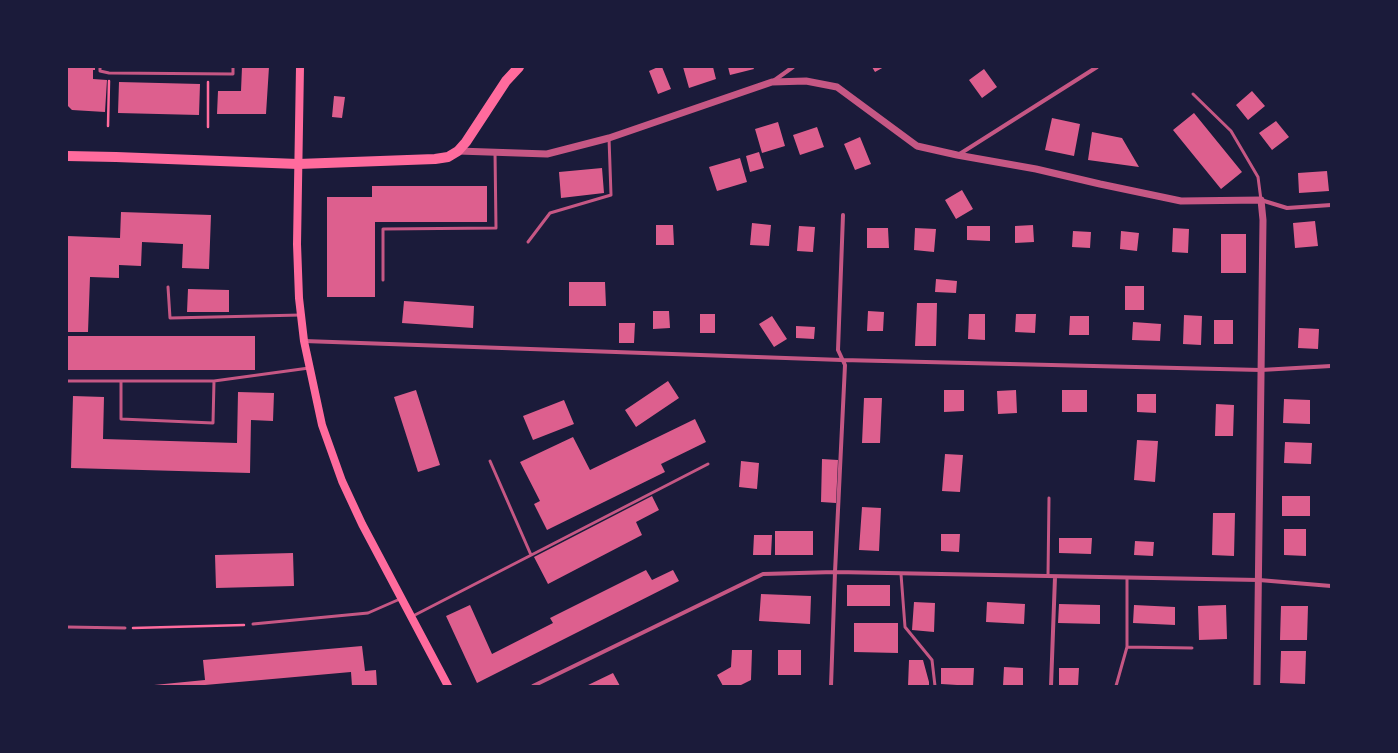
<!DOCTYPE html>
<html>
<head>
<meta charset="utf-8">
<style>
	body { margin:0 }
	#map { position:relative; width:1398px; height:753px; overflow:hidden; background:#1b1b3a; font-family:Raleway,sans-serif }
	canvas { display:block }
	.frame { position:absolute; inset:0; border:68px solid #1b1b3a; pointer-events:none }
</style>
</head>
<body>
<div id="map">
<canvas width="1398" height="753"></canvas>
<div class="frame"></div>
</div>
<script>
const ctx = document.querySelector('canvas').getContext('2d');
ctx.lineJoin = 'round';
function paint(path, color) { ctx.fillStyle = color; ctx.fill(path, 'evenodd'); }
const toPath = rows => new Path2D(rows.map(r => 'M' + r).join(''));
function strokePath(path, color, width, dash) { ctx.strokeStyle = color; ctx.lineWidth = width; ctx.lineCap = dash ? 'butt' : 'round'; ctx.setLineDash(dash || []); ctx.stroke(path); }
paint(toPath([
	[67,67,95,67,95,70,93,70,93,79,107,80,105,112,72,110,67,105],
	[242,67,269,67,266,114,217,114,218,91,241,91],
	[658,67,662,67,671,89,658,94,649,71],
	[683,67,713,67,716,79,689,88],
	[728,67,753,67,754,69,730,75],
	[872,67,884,67,875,72],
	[984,69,997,87,982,98,969,80],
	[119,82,200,84,199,115,118,113],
	[1252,91,1265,106,1248,120,1236,105],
	[334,96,345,97,342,118,332,117],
	[1194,113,1242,172,1221,189,1173,130],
	[1052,118,1080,124,1074,156,1045,150],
	[1276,121,1289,137,1272,150,1259,133],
	[778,122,785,146,762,153,755,129],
	[817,127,824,147,800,155,793,135],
	[1092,132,1122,138,1139,167,1088,160],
	[860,137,871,164,855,170,844,144],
	[759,152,764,168,750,172,746,156],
	[740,158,747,182,717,191,709,167],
	[602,168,604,193,561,198,559,172],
	[1327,171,1329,191,1299,193,1298,173],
	[372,186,487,186,487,222,375,222,375,297,327,297,327,197,372,197],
	[962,190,973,209,956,219,945,200],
	[121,212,211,215,209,269,182,268,183,244,142,242,141,266,119,265,119,278,90,277,88,332,67,332,67,236,120,238],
	[1315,221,1318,246,1295,248,1293,223],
	[752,223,771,225,769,246,750,245],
	[656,225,673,225,674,245,656,245],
	[1033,225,1034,242,1015,243,1015,226],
	[799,226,815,227,813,252,797,251],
	[967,226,990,226,990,241,967,240],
	[867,228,888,228,889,248,867,248],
	[915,228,936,229,934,252,914,250],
	[1173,228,1189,229,1188,253,1172,252],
	[1073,231,1091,232,1090,248,1072,247],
	[1121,231,1139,233,1137,251,1120,249],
	[1221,234,1246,234,1246,273,1221,273],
	[936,279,957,281,956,293,935,292],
	[569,282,605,282,606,306,569,306],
	[1125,286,1144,286,1144,310,1125,310],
	[188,289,229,290,229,312,187,312],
	[404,301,474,306,473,328,402,323],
	[917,303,937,303,936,346,915,346],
	[653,311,669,311,670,328,653,329],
	[868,311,884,312,883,331,867,331],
	[700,314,715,314,715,333,700,333],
	[969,314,985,314,985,340,968,339],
	[1016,314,1036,314,1035,333,1015,332],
	[1184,315,1202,316,1201,345,1183,344],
	[772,316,787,339,774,347,759,324],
	[1070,316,1089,316,1089,335,1069,335],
	[1214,320,1233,320,1233,344,1214,344],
	[1133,322,1161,324,1160,341,1132,340],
	[619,323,635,323,634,343,619,343],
	[796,326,815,327,814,339,796,338],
	[1299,328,1319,329,1318,349,1298,348],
	[67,336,255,336,255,370,67,370],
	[668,381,679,398,636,427,625,410],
	[416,390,440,465,418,472,394,397],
	[944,390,964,390,964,411,944,412],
	[1016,390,1017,413,998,414,997,391],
	[1062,390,1087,390,1087,412,1062,412],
	[238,392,274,393,273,421,251,420,250,473,71,468,73,396,104,397,103,439,237,443],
	[1137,394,1156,394,1156,413,1137,412],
	[864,398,882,398,880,443,862,443],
	[1284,399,1310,400,1310,424,1283,423],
	[564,400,574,424,533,440,523,416],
	[1216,404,1234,405,1233,436,1215,436],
	[695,419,706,442,661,464,665,472,547,530,534,504,540,501,520,462,573,437,590,470],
	[1137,440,1158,441,1155,482,1134,480],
	[1285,442,1312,443,1311,464,1284,463],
	[945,454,963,455,960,492,942,491],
	[822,459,838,460,836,503,821,502],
	[741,461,759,463,757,489,739,487],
	[652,496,659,510,636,522,642,535,548,584,534,557],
	[1282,496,1310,496,1310,516,1282,516],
	[862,507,881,508,879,551,859,550],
	[1213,513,1235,513,1234,556,1212,555],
	[1284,529,1306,529,1306,556,1284,555],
	[775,531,813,531,813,555,775,555],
	[941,534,960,534,959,552,941,551],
	[754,535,772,535,771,555,753,555],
	[1059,538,1092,538,1091,554,1059,553],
	[1135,541,1154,542,1153,556,1134,555],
	[293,553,294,586,216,588,215,555],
	[646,570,652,580,673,570,679,581,477,683,446,616,470,605,492,654,553,623,550,618],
	[847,585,890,585,890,606,847,606],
	[761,594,811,596,810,624,759,621],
	[914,602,935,603,934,632,912,630],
	[987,602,1025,604,1024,624,986,622],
	[1059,604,1100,605,1100,624,1058,623],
	[1134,605,1175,607,1175,625,1133,623],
	[1226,605,1227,639,1199,640,1198,606],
	[1281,606,1308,606,1307,640,1280,640],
	[854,623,898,623,898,653,854,652],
	[362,646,365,671,376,670,377,686,352,686,351,672,205,685,205,686,154,686,154,685,205,680,203,660],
	[732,650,752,650,751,680,739,686,723,686,717,675,731,667],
	[778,650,801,650,801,675,778,675],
	[1281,651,1306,651,1305,684,1280,683],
	[909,660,923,660,929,682,929,686,908,686],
	[1004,667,1023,668,1023,686,1003,686],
	[941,668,974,668,973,686,941,684],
	[1059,668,1079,668,1078,686,1059,686],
	[613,673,620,686,586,686]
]), '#dd5f8e');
strokePath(toPath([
	[108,126,109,81],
	[208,127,208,82],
	[133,628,244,625]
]), '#ff6b9d', 2.5);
strokePath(toPath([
	[100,67,100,71,109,73,233,74,233,67],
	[1193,94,1231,131,1258,177,1261,200],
	[528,242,550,213,611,195,609,138],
	[383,280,383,229,496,228,495,152],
	[168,287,170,318,301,315],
	[67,381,214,381,213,423,121,419,121,381],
	[214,381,309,368],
	[490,461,531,555],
	[901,574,905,627,932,660,935,686],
	[1048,576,1049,498],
	[411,617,708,464],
	[253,624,368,613,400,599],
	[67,627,125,628],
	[1127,647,1192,648],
	[1116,686,1127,647,1127,578]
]), '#c65784', 3);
strokePath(toPath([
	[772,82,793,67],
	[958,155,1097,67],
	[1261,200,1287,208,1331,205],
	[304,341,842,360,1261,370,1331,366],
	[533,686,763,574,835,572,1259,580,1331,586],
	[831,686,835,572,845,365,838,350,843,215],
	[1051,686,1055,577]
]), '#c65784', 4);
strokePath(toPath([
	[458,151,547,154,609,138,772,82,806,81,837,87,917,146,957,155,1036,169,1100,184,1181,201,1261,200,1263,220,1257,686]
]), '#c65784', 7);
strokePath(toPath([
	[300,67,297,244,299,298,304,341,322,425,342,481,362,524,448,686]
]), '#ff6b9d', 8);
strokePath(toPath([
	[67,156,116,157,298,164,435,159,448,157,458,151,466,142,506,81,519,67]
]), '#ff6b9d', 10);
</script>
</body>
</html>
